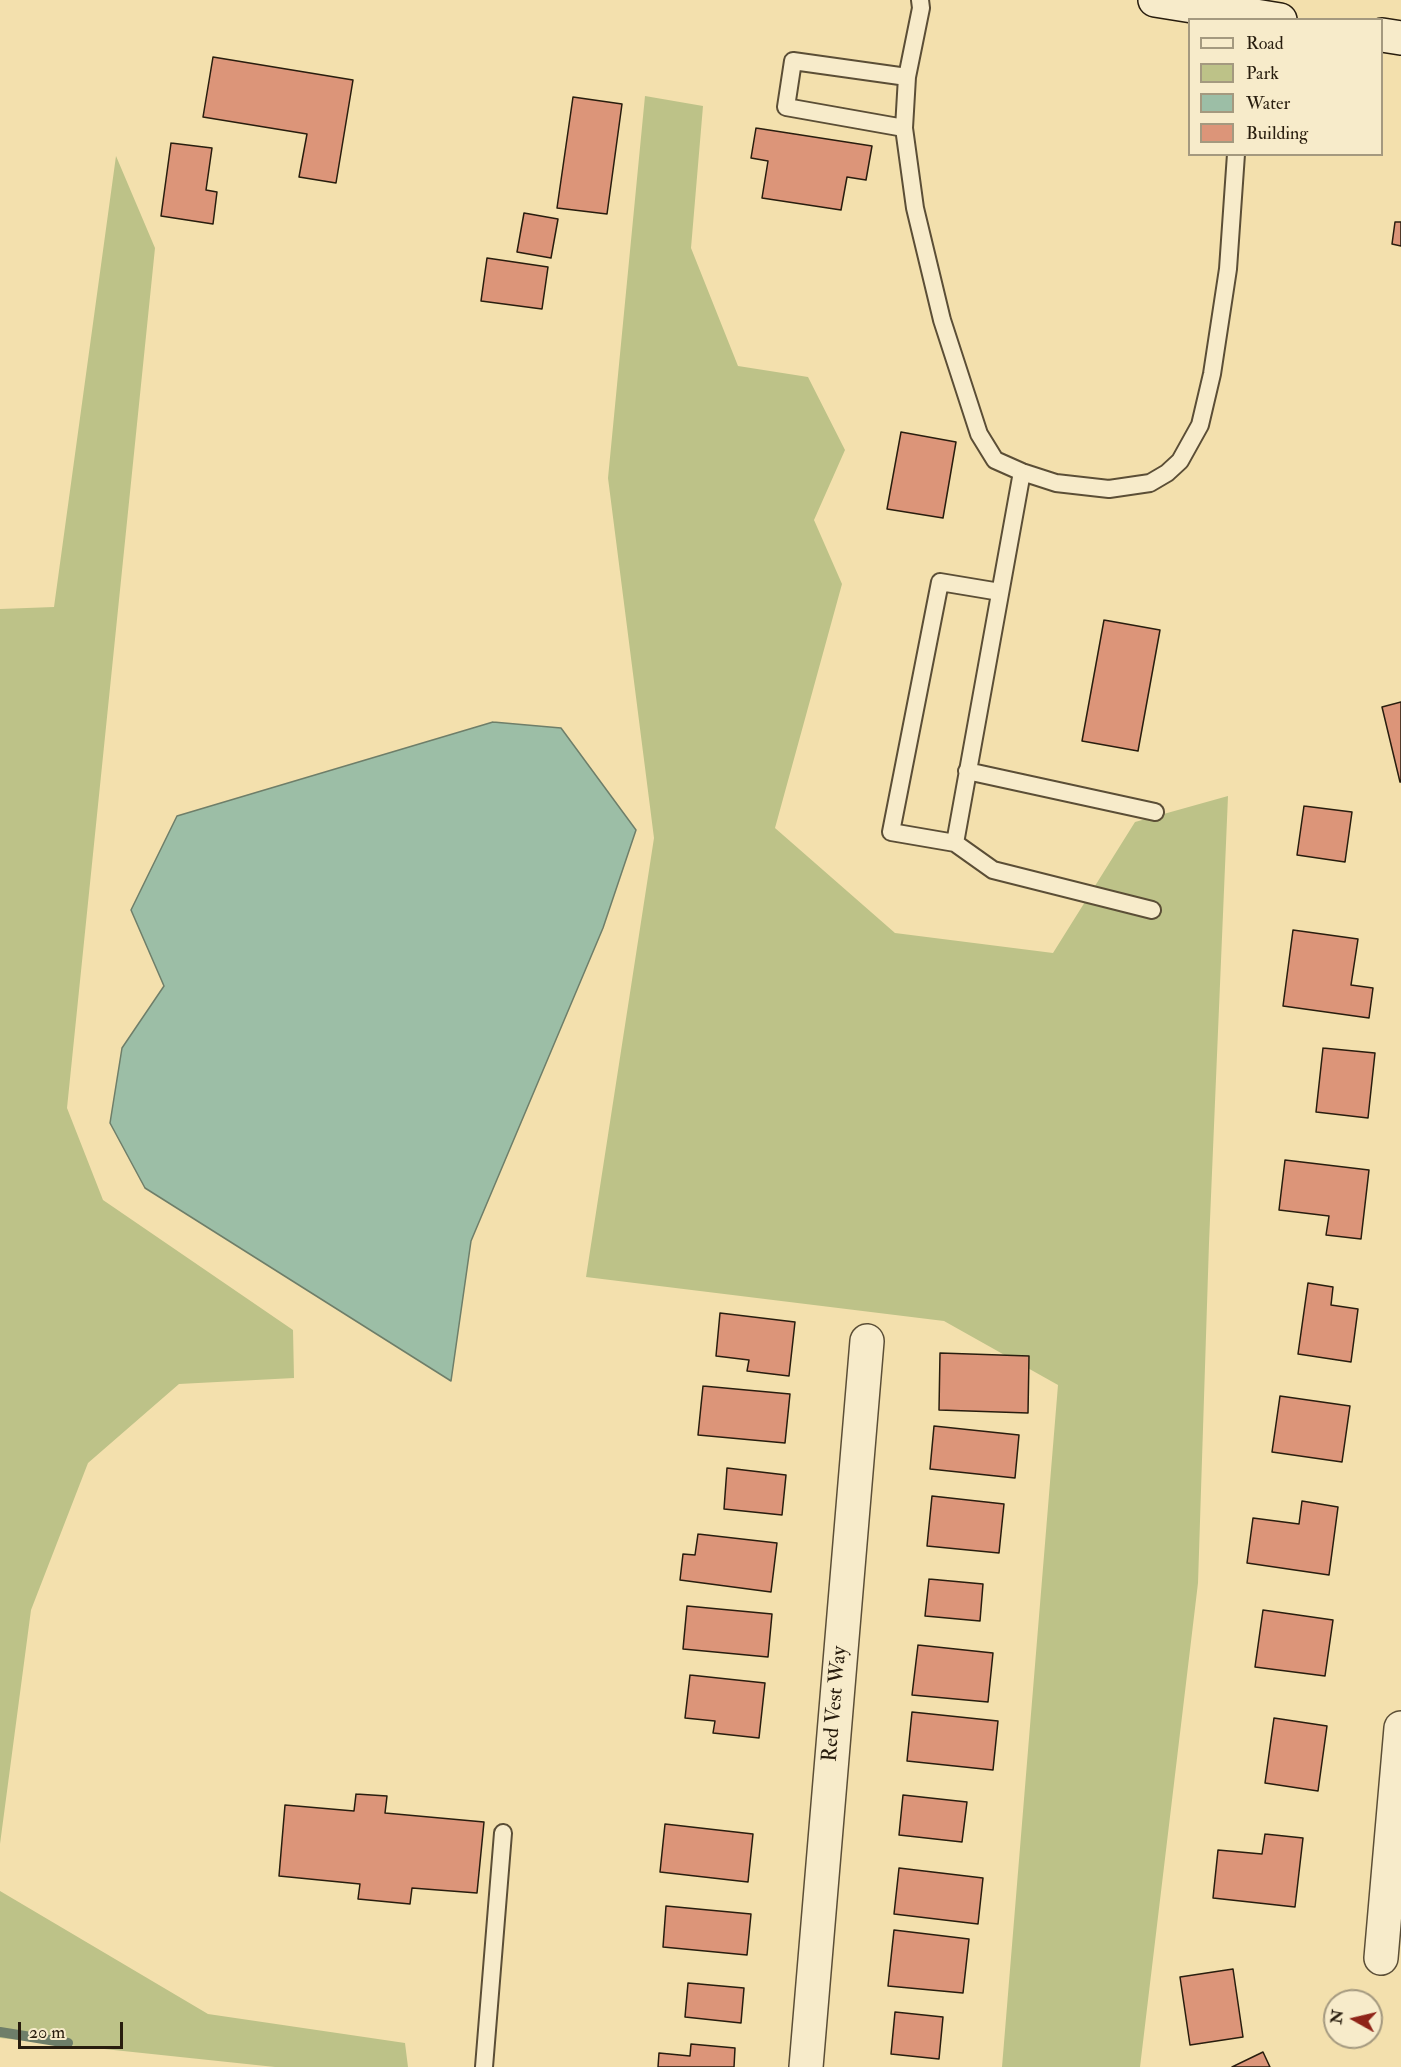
<!DOCTYPE html>
<html>
<head>
<meta charset="utf-8">
<style>
	body { margin:0 }
	#map { position:relative; width:1401px; height:2067px; overflow:hidden; background:#f3e0ad; font-family:"IM FELL Double Pica",serif }
	canvas { display:block }
	.legend { position:absolute; left:1188px; top:18px; width:195px; height:138px; box-sizing:border-box; background:#f7ebca; border:2px solid #a4997f; margin:0; padding:8px 10px; list-style:none; font-size:18px; color:#281d0e }
	.legend li { display:flex; align-items:center; gap:12px; height:30px }
	.legend b { width:30px; border:2px solid #a4997f }
	.north { position:absolute; left:1323px; top:1989px; width:60px; height:60px; box-sizing:border-box; background:#f7ebca; border:2px solid #a4997f; border-radius:50%; rotate:278deg; font-size:16px; font-weight:700; line-height:24px; text-align:center; color:#281d0e }
	.north::after { content:''; display:block; margin:auto; width:21px; height:27px; background:#8f2418; clip-path:polygon(50% 0,100% 100%,50% 72%,0 100%) }
	.scale { position:absolute; left:18px; top:2022px; width:105px; height:27px; box-sizing:border-box; border:3px solid #281d0e; border-top:0; padding-left:8px; font-size:18px; line-height:21px; white-space:nowrap; color:#281d0e; -webkit-text-stroke:4px #f7ebca; paint-order:stroke }
</style>
</head>
<body>
<div id="map">
<canvas width="1401" height="2067"></canvas>
<ul class="legend">
<li><b style="height:8px;background:#f7ebca"></b>Road</li>
<li><b style="height:16px;background:#bdc288"></b>Park</li>
<li><b style="height:16px;background:#9cbea6"></b>Water</li>
<li><b style="height:16px;background:#dc9579"></b>Building</li>
</ul>
<div class="north">N</div>
<div class="scale">20 m</div>
</div>
<script>
const ctx = document.querySelector('canvas').getContext('2d');
ctx.lineJoin = 'round';
function paint(path, color) { ctx.fillStyle = color; ctx.fill(path, 'evenodd'); }
const toPath = rows => new Path2D(rows.map(r => 'M' + r).join(''));
function strokePath(path, color, width, dash) { ctx.strokeStyle = color; ctx.lineWidth = width; ctx.lineCap = dash ? 'butt' : 'round'; ctx.setLineDash(dash || []); ctx.stroke(path); }
function label(font, color, halo, rows, align = 'center') {
  ctx.font = font + ' "IM FELL Double Pica",serif'; ctx.lineWidth = 4.5; ctx.setLineDash([]); ctx.textBaseline = 'middle'; ctx.strokeStyle = halo; ctx.fillStyle = color; for (const [text, x, y, turn = 0] of rows) {
    ctx.save(); ctx.translate(x, y); ctx.rotate((+turn || 0) * Math.PI / 180); ctx.textAlign = isNaN(turn) ? turn : align; if (halo) ctx.strokeText(text, 0, 0); ctx.fillText(text, 0, 0); ctx.restore();
  }
}
paint(toPath([
	[645,96,703,106,691,248,738,366,808,377,845,450,814,520,842,584,775,828,895,933,1053,953,1135,822,1228,796,1209,1243,1198,1583,1140,2067,1002,2067,1058,1385,944,1321,586,1277,654,838,608,478],
	[116,156,155,248,67,1108,103,1200,293,1330,294,1378,179,1384,88,1463,31,1610,0,1844,0,609,54,607],
	[0,1891,208,2014,405,2043,408,2067,275,2067,0,2038]
]), '#bdc288');
const water = toPath([
	[493,722,561,728,636,830,603,928,471,1241,451,1381,145,1188,110,1123,122,1048,164,986,131,910,177,816,493,722]
]);
paint(water, '#9cbea6');
strokePath(water, '#6e7e69', 1.5);
strokePath(toPath([
	[0,2032,68,2043]
]), '#6e7e69', 10);
const building = toPath([
	[213,57,353,80,336,183,299,177,307,134,203,117,213,57],
	[573,97,622,104,607,214,557,208,573,97],
	[756,128,872,146,866,180,847,177,841,210,762,198,768,161,751,158,756,128],
	[171,143,212,148,206,190,217,192,213,224,161,216,171,143],
	[524,213,558,219,551,258,517,252,524,213],
	[1395,222,1401,222,1401,246,1392,244,1395,222],
	[487,258,548,267,542,309,481,301,487,258],
	[901,432,956,442,943,518,887,509,901,432],
	[1104,620,1160,630,1138,751,1082,741,1104,620],
	[1401,702,1401,782,1400,782,1382,707,1401,702],
	[1304,806,1352,812,1345,862,1297,855,1304,806],
	[1293,930,1358,939,1351,985,1373,988,1369,1018,1283,1006,1293,930],
	[1323,1048,1375,1053,1368,1118,1316,1112,1323,1048],
	[1285,1160,1369,1170,1361,1239,1326,1235,1329,1216,1279,1210,1285,1160],
	[1308,1283,1333,1287,1331,1305,1358,1309,1351,1362,1298,1354,1308,1283],
	[720,1313,795,1322,789,1376,747,1371,749,1360,716,1356,720,1313],
	[940,1353,1029,1356,1028,1413,939,1410,940,1353],
	[703,1386,790,1394,785,1443,698,1435,703,1386],
	[1280,1396,1350,1406,1342,1462,1272,1452,1280,1396],
	[934,1426,1019,1435,1015,1478,930,1469,934,1426],
	[727,1468,786,1475,782,1515,724,1509,727,1468],
	[932,1496,1004,1504,999,1553,927,1546,932,1496],
	[1302,1501,1338,1507,1329,1575,1247,1563,1253,1518,1299,1524,1302,1501],
	[698,1534,777,1543,771,1592,680,1580,683,1554,695,1555,698,1534],
	[929,1579,983,1584,980,1621,925,1616,929,1579],
	[687,1606,772,1614,768,1657,683,1649,687,1606],
	[1263,1610,1333,1620,1325,1676,1255,1667,1263,1610],
	[918,1645,993,1653,988,1702,912,1695,918,1645],
	[690,1675,765,1683,759,1738,713,1733,715,1721,685,1718,690,1675],
	[912,1712,998,1721,993,1770,907,1761,912,1712],
	[1274,1718,1327,1726,1318,1791,1265,1783,1274,1718],
	[356,1794,387,1796,385,1813,484,1822,477,1893,412,1888,410,1904,358,1899,360,1884,279,1876,285,1805,354,1811,356,1794],
	[903,1795,967,1802,962,1842,899,1835,903,1795],
	[665,1824,753,1834,748,1882,660,1872,665,1824],
	[1265,1834,1303,1838,1295,1907,1213,1898,1218,1850,1262,1854,1265,1834],
	[899,1868,983,1878,978,1924,894,1914,899,1868],
	[666,1906,751,1914,747,1955,663,1947,666,1906],
	[894,1930,969,1939,963,1993,888,1986,894,1930],
	[1233,1969,1243,2037,1190,2045,1180,1977,1233,1969],
	[688,1983,744,1988,741,2023,685,2017,688,1983],
	[895,2012,943,2017,939,2059,891,2054,895,2012],
	[691,2044,735,2048,734,2067,658,2067,659,2053,690,2056,691,2044],
	[1263,2052,1270,2067,1232,2067,1263,2052]
]);
paint(building, '#dc9579');
strokePath(building, '#281d0e', 1.5);
const service = toPath([
	[920,0,921,8,907,77,904,128,915,208,942,320,979,434,995,460,1022,472,1056,483,1109,489,1150,483,1167,473,1180,461,1200,425,1212,374,1228,269,1236,154],
	[904,128,786,107,793,61,907,77],
	[1000,592,940,582,891,832,955,843,993,870,1152,910],
	[967,771,1155,812],
	[955,843,1022,472],
	[484,2067,503,1833]
]);
const minor = toPath([
	[1381,1958,1401,1728],
	[806,2067,867,1341]
]);
const secondary = toPath([
	[1155,0,1280,20],
	[1382,35,1401,38]
]);
strokePath(service, '#5b4e36', 20);
strokePath(minor, '#5b4e36', 36);
strokePath(secondary, '#281d0e', 36);
strokePath(service, '#f7ebca', 16);
strokePath(minor, '#f7ebca', 33);
strokePath(secondary, '#f7ebca', 33);
label('21px', '#281d0e', '#f7ebca', [
	["Red Vest Way",836,1704,-85]
]);
</script>
</body>
</html>
